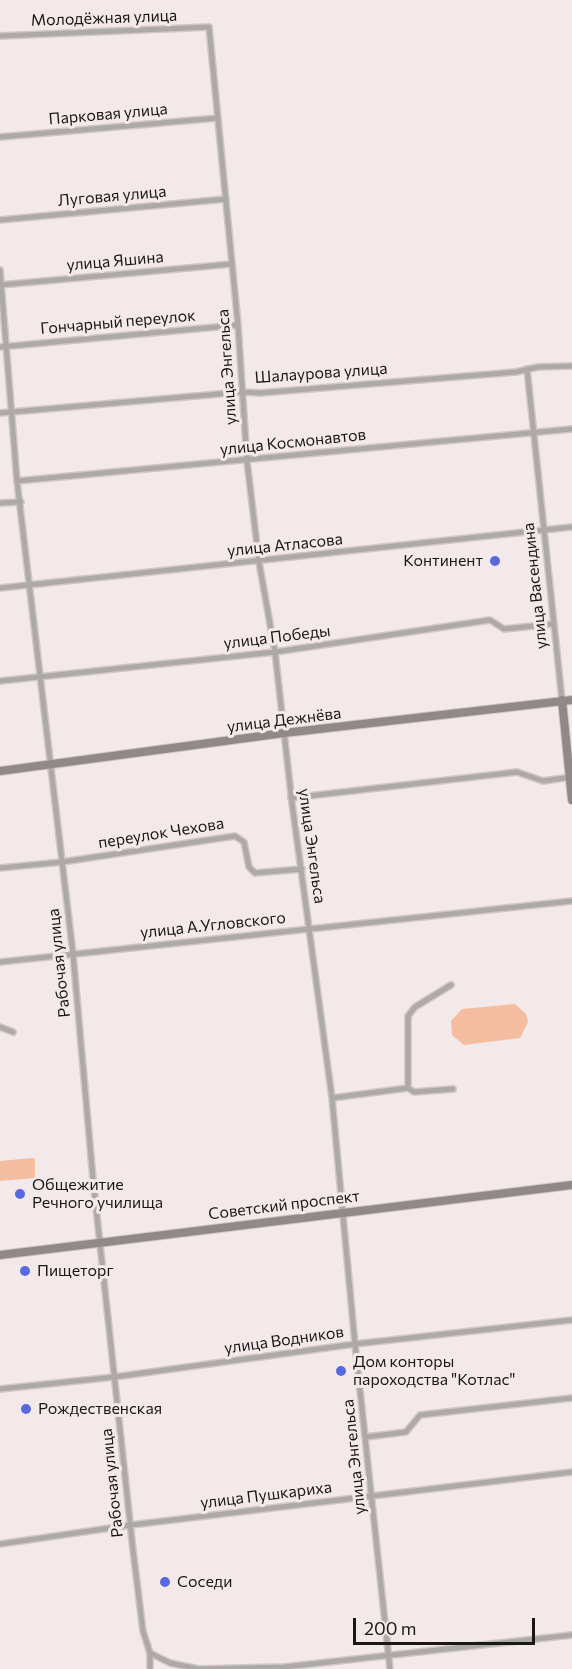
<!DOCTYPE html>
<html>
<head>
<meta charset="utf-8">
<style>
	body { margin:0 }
	#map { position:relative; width:572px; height:1669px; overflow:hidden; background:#f4e9ea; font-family:Commissioner,sans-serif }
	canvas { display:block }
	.scale { position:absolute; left:353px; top:1618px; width:182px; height:27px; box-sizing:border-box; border:3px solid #1a1717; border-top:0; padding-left:8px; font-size:18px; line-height:21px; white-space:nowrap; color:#1a1717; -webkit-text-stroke:4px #f4e9ea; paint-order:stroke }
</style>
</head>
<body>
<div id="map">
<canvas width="572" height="1669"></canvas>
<div class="scale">200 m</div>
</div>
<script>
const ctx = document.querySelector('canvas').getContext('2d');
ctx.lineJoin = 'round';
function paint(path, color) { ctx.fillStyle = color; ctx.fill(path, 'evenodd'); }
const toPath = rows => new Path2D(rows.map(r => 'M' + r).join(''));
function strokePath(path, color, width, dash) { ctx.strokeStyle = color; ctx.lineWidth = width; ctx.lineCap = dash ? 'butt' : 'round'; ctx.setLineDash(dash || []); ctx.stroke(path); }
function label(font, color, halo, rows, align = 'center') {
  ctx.font = font + ' Commissioner,sans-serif'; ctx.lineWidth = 6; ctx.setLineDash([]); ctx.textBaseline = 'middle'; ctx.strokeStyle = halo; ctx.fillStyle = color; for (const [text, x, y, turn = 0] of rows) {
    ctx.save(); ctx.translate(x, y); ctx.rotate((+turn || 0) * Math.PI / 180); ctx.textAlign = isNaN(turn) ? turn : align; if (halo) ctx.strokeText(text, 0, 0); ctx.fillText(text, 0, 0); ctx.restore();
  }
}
paint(toPath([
	[515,1004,526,1014,528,1022,520,1038,464,1045,452,1035,451,1021,462,1009],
	[32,1158,35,1159,35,1178,0,1181,0,1161]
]), '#f5bd9f');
const street = toPath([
	[0,36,209,27,238,325,247,461,259,562,275,652,292,803,332,1098,355,1344,390,1669],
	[0,137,218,118],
	[0,220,226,199],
	[0,270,17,481,73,954,93,1179,133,1550,143,1631,150,1653,150,1669],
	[0,285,232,264],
	[0,347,238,325],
	[527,369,562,700],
	[0,413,242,392,260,393,516,372,538,367,572,366],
	[17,481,572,429],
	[0,503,21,502],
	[0,588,572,527],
	[0,681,275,652,490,620,504,629,553,624],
	[291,798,517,772,543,781,571,777],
	[0,868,62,862,235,836,244,842,249,867,255,873,302,869],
	[0,962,572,901],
	[0,1027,13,1032],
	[408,1088,408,1016,415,1007,451,985],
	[332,1098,408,1088,414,1092,453,1089],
	[0,1389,114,1377,355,1344,572,1320],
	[366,1437,406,1432,420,1415,572,1398],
	[0,1544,131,1525,572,1472],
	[150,1653,170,1663,199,1669,284,1667,572,1635]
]);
const secondary = toPath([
	[562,700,572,800],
	[0,771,284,733,572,700],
	[0,1255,572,1185]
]);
strokePath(street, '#d1c7c8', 8);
strokePath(secondary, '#d1c7c8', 10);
strokePath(street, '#aea9a9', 5);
strokePath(secondary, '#908988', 8);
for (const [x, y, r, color] of [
	[495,561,6,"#5869df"],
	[20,1194,6,"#5869df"],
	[25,1271,6,"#5869df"],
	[341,1371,6,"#5869df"],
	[26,1409,6,"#5869df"],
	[165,1582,6,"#5869df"]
]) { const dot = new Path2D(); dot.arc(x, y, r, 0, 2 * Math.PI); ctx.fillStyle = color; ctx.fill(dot); strokePath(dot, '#f4e9ea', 2); }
label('16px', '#1a1717', '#f4e9ea', [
	["Молодёжная улица",104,18,-2],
	["Парковая улица",108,114,-5],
	["Луговая улица",112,196,-5],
	["улица Яшина",115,261,-5],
	["Гончарный переулок",118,322,-5],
	["улица Энгельса",227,367,-94],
	["Шалаурова улица",321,373,-4],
	["улица Космонавтов",293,442,-6],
	["улица Атласова",285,545,-6],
	["улица Васендина",535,586,-96],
	["улица Победы",277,637,-7],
	["улица Дежнёва",284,720,-7],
	["переулок Чехова",161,833,-9],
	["улица Энгельса",312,846,82],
	["улица А.Угловского",213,925,-6],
	["Рабочая улица",59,963,-96],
	["Советский проспект",284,1205,-7],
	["улица Водников",284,1340,-8],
	["улица Энгельса",354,1457,-96],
	["Рабочая улица",112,1483,-96],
	["улица Пушкариха",266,1495,-7]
]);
label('16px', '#1a1717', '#f4e9ea', [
	["Континент",483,561,"right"],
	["Общежитие",32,1185],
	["Речного училища",32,1203],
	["Пищеторг",37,1271],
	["Дом конторы",353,1362],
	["пароходства \"Котлас\"",353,1380],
	["Рождественская",38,1409],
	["Соседи",177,1582]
], 'left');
</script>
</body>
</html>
